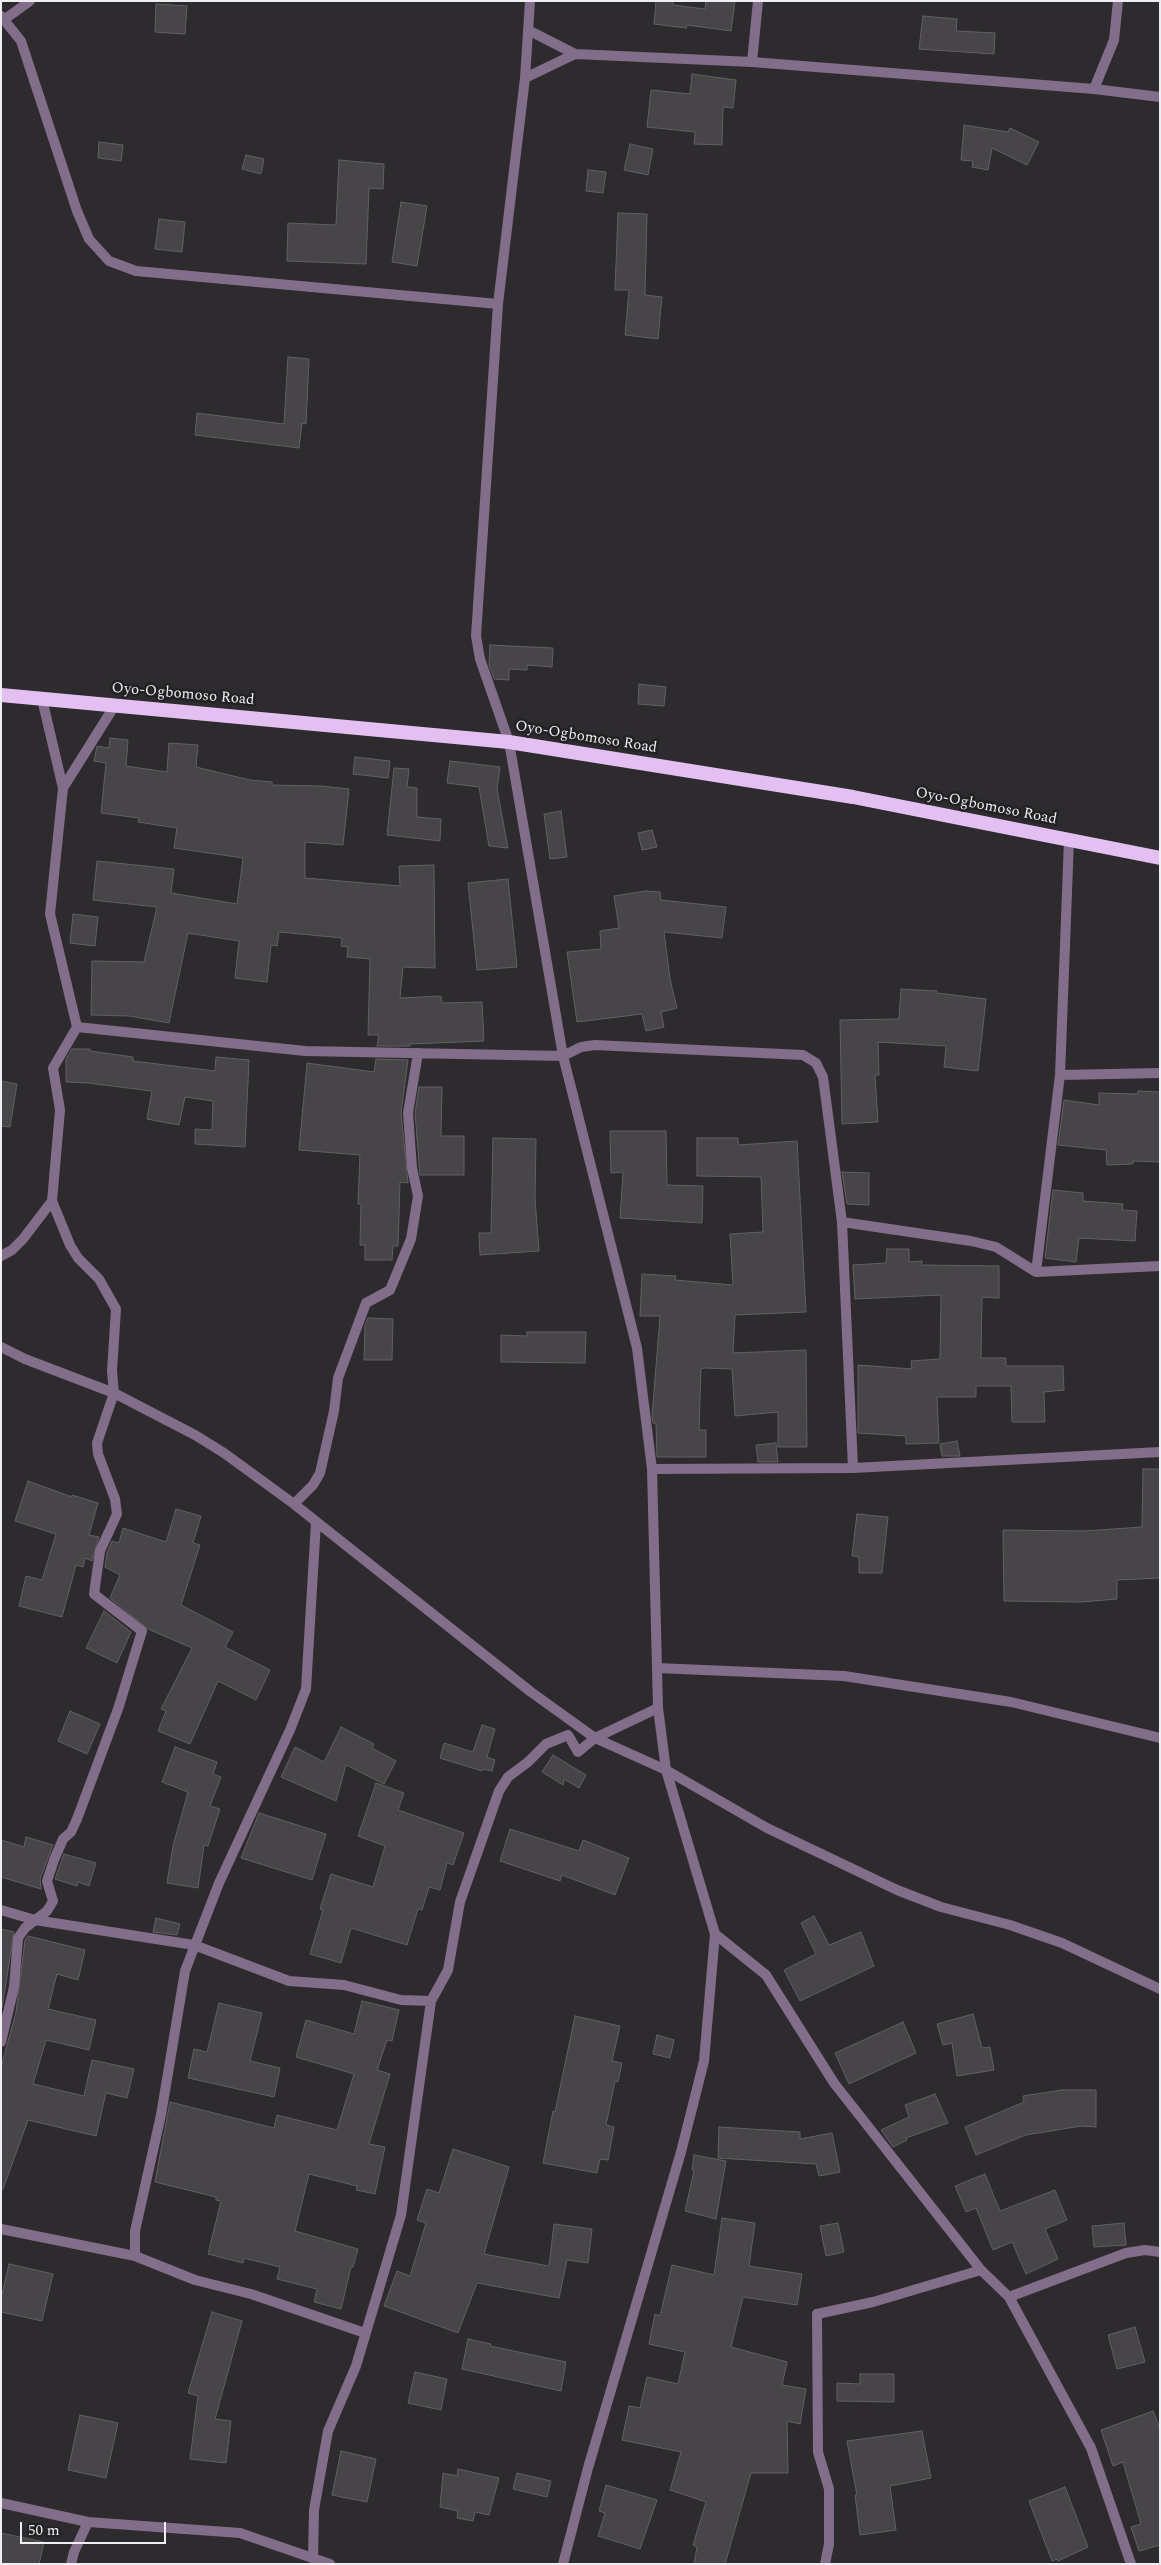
<!DOCTYPE html>
<html>
<head>
<meta charset="utf-8">
<style>
	body { margin:0 }
	#map { position:relative; width:1161px; height:2565px; overflow:hidden; background:#2d2b2d; font-family:Spectral,serif }
	canvas { display:block }
	.frame { position:absolute; inset:0; border:2px solid #efeef0; pointer-events:none }
	.scale { position:absolute; left:20px; top:2522px; width:146px; height:22px; box-sizing:border-box; border:2px solid #efeef0; border-top:0; padding-left:6px; font-size:15px; line-height:18px; white-space:nowrap; color:#efeef0; -webkit-text-stroke:4px #232124; paint-order:stroke }
</style>
</head>
<body>
<div id="map">
<canvas width="1161" height="2565"></canvas>
<div class="frame"></div>
<div class="scale">50 m</div>
</div>
<script>
const ctx = document.querySelector('canvas').getContext('2d');
ctx.lineJoin = 'round';
function paint(path, color) { ctx.fillStyle = color; ctx.fill(path, 'evenodd'); }
const toPath = rows => new Path2D(rows.map(r => 'M' + r).join(''));
function strokePath(path, color, width, dash) { ctx.strokeStyle = color; ctx.lineWidth = width; ctx.lineCap = dash ? 'butt' : 'round'; ctx.setLineDash(dash || []); ctx.stroke(path); }
function label(font, color, halo, rows, align = 'center') {
  ctx.font = font + ' Spectral,serif'; ctx.lineWidth = 5; ctx.setLineDash([]); ctx.textBaseline = 'middle'; ctx.strokeStyle = halo; ctx.fillStyle = color; for (const [text, x, y, turn = 0] of rows) {
    ctx.save(); ctx.translate(x, y); ctx.rotate((+turn || 0) * Math.PI / 180); ctx.textAlign = isNaN(turn) ? turn : align; if (halo) ctx.strokeText(text, 0, 0); ctx.fillText(text, 0, 0); ctx.restore();
  }
}
const building = toPath([
	[656,1,673,1,673,5,705,9,706,1,735,1,731,31,687,25,686,28,654,24,656,1],
	[156,4,187,6,185,34,155,32,156,4],
	[923,16,957,19,956,31,995,33,994,54,919,49,923,16],
	[692,74,736,80,733,108,723,107,722,145,694,144,695,132,647,127,651,90,690,94,692,74],
	[964,125,1008,132,1010,128,1039,142,1027,165,992,148,988,170,972,167,973,161,961,160,964,125],
	[99,142,123,145,121,161,98,158,99,142],
	[630,144,653,149,648,175,624,170,630,144],
	[246,155,264,159,261,174,242,169,246,155],
	[339,160,384,164,383,189,369,188,366,264,287,261,288,223,336,225,339,160],
	[588,170,606,172,603,193,586,191,588,170],
	[401,202,427,206,417,266,392,262,401,202],
	[618,213,647,214,645,295,662,297,658,339,625,335,629,290,615,290,618,213],
	[159,219,185,222,182,252,155,249,159,219],
	[288,357,309,359,306,424,302,423,299,448,195,435,197,413,284,424,288,357],
	[490,645,553,648,552,667,527,665,527,670,509,669,509,680,494,679,489,665,490,645],
	[639,684,666,687,664,706,638,704,639,684],
	[110,738,128,740,126,766,167,772,169,743,198,745,196,767,250,780,272,782,272,785,321,786,349,789,343,845,305,842,305,878,400,886,399,866,434,865,435,968,403,967,400,998,441,996,442,1003,482,1002,484,1041,410,1044,410,1046,377,1046,379,1035,368,1035,370,959,347,957,348,947,341,946,342,938,279,932,277,946,271,945,267,982,235,978,239,941,188,933,169,1023,129,1016,91,1015,92,961,144,962,157,907,93,900,97,861,174,869,171,893,237,904,243,858,174,848,177,828,138,822,139,818,101,813,106,763,94,761,97,746,109,748,110,738],
	[355,757,390,761,388,778,353,774,355,757],
	[450,761,500,767,497,789,508,848,489,846,479,787,447,783,450,761],
	[394,768,409,769,407,787,417,788,417,817,441,819,440,841,387,835,394,768],
	[561,811,567,857,550,859,544,814,561,811],
	[652,830,657,847,642,850,638,833,652,830],
	[508,879,517,967,477,970,468,883,508,879],
	[645,891,660,892,661,900,726,907,722,938,664,932,670,979,677,1008,661,1012,664,1027,646,1031,642,1014,577,1022,567,952,601,949,600,931,619,928,614,896,645,891],
	[73,914,98,917,95,946,70,943,73,914],
	[901,989,937,991,937,993,986,999,978,1071,944,1067,946,1046,878,1042,879,1075,875,1075,878,1122,842,1124,840,1020,899,1019,901,989],
	[72,1049,90,1049,90,1051,133,1057,133,1061,215,1071,216,1057,249,1060,245,1147,195,1144,195,1129,212,1130,213,1101,185,1097,179,1125,147,1119,152,1091,88,1083,66,1082,66,1059,72,1049],
	[376,1059,408,1060,401,1113,408,1183,400,1182,398,1246,393,1246,392,1260,365,1260,365,1245,360,1245,361,1204,358,1204,360,1155,299,1150,307,1063,374,1072,376,1059],
	[1,1081,17,1084,10,1127,1,1126,1,1081],
	[419,1087,442,1087,441,1136,464,1136,464,1175,420,1175,415,1113,419,1087],
	[1138,1091,1160,1092,1160,1162,1133,1161,1133,1164,1107,1165,1106,1150,1058,1145,1064,1100,1099,1105,1099,1093,1138,1094,1138,1091],
	[610,1131,666,1131,667,1185,703,1186,702,1223,620,1218,623,1172,611,1173,610,1131],
	[493,1138,536,1139,535,1199,539,1251,480,1255,479,1233,491,1233,493,1138],
	[697,1138,738,1138,738,1145,797,1141,806,1312,735,1315,733,1353,806,1350,807,1447,778,1447,778,1412,735,1416,732,1369,704,1368,701,1369,699,1430,706,1430,706,1457,657,1457,656,1423,653,1423,652,1417,660,1316,640,1316,642,1274,676,1276,675,1280,733,1285,730,1234,763,1232,761,1177,697,1176,697,1138],
	[842,1172,869,1173,869,1205,847,1204,842,1172],
	[1053,1190,1083,1193,1083,1201,1123,1204,1122,1210,1137,1211,1135,1241,1079,1238,1076,1262,1045,1258,1053,1190],
	[887,1249,909,1249,909,1262,922,1261,922,1265,999,1266,999,1298,982,1297,981,1358,1006,1358,1006,1366,1063,1366,1064,1390,1044,1392,1045,1422,1012,1422,1011,1386,976,1386,976,1397,937,1397,939,1443,906,1444,906,1436,858,1433,858,1365,912,1369,911,1361,940,1359,941,1295,855,1299,853,1265,886,1263,887,1249],
	[368,1318,393,1319,392,1360,364,1360,365,1325,368,1318],
	[527,1332,586,1332,585,1363,501,1362,501,1335,527,1336,527,1332],
	[957,1441,960,1456,942,1456,940,1444,957,1441],
	[776,1443,778,1462,758,1462,756,1445,776,1443],
	[1143,1469,1160,1469,1160,1578,1117,1580,1117,1599,1081,1602,1004,1601,1003,1530,1083,1531,1142,1527,1143,1469],
	[28,1481,72,1497,72,1495,98,1503,89,1535,99,1537,92,1561,85,1558,83,1567,76,1565,62,1617,19,1606,26,1576,42,1580,56,1534,15,1521,28,1481],
	[176,1509,201,1516,193,1543,200,1545,181,1605,233,1632,225,1647,270,1670,256,1700,218,1681,190,1744,158,1731,166,1711,161,1709,192,1648,148,1629,110,1598,120,1575,105,1567,107,1553,112,1541,119,1543,123,1528,166,1542,176,1509],
	[857,1514,888,1517,882,1573,859,1573,859,1557,852,1556,857,1514],
	[104,1611,131,1632,117,1663,86,1648,104,1611],
	[70,1711,100,1724,87,1754,58,1741,70,1711],
	[482,1725,495,1729,487,1757,495,1760,492,1771,483,1769,482,1771,440,1758,444,1743,473,1752,482,1725],
	[341,1727,374,1744,372,1748,396,1761,384,1784,346,1765,336,1801,281,1777,295,1747,324,1762,341,1727],
	[175,1747,217,1762,213,1774,221,1777,210,1806,220,1809,208,1846,204,1845,198,1888,167,1883,173,1846,188,1792,162,1782,175,1747],
	[553,1755,586,1775,579,1788,564,1779,563,1785,542,1772,553,1755],
	[376,1783,404,1793,398,1810,464,1833,453,1865,447,1863,440,1890,429,1887,422,1910,418,1909,407,1945,351,1928,341,1963,310,1954,323,1910,320,1909,331,1874,373,1887,385,1846,358,1836,376,1783],
	[259,1813,326,1834,312,1880,241,1858,259,1813],
	[510,1829,579,1851,583,1840,629,1858,615,1895,562,1875,560,1881,500,1861,510,1829],
	[26,1837,53,1845,40,1879,41,1889,1,1877,1,1840,24,1847,26,1837],
	[64,1854,96,1863,89,1886,78,1882,77,1886,55,1879,64,1854],
	[814,1916,829,1945,861,1932,874,1966,800,2001,784,1970,816,1954,801,1923,814,1916],
	[156,1918,180,1924,177,1935,153,1932,156,1918],
	[1,1929,14,1932,2,2008,1,2008,1,1929],
	[28,1936,85,1950,78,1980,57,1974,48,2009,96,2020,89,2050,46,2040,33,2084,84,2096,92,2060,134,2069,127,2098,106,2093,96,2136,28,2120,3,2189,1,2189,1,2067,16,2012,25,1940,28,1936],
	[362,2001,399,2010,392,2041,387,2040,377,2070,390,2074,369,2144,385,2147,375,2194,356,2190,357,2186,309,2174,295,2231,358,2249,353,2267,351,2267,341,2309,314,2302,317,2289,277,2279,280,2267,244,2258,243,2263,208,2254,221,2201,216,2200,216,2197,155,2182,170,2102,274,2128,277,2115,337,2130,354,2074,296,2057,306,2020,354,2034,362,2001],
	[219,2003,262,2013,250,2061,280,2068,274,2097,188,2078,194,2049,207,2052,219,2003],
	[973,2014,982,2048,990,2047,994,2070,957,2076,952,2043,943,2045,937,2024,973,2014],
	[575,2016,620,2026,612,2061,622,2063,618,2082,615,2081,606,2125,614,2127,608,2160,600,2159,597,2173,543,2163,553,2111,555,2112,575,2016],
	[903,2022,916,2053,849,2084,835,2053,903,2022],
	[657,2035,674,2040,670,2058,653,2054,657,2035],
	[1062,2090,1096,2090,1096,2127,1081,2126,1026,2135,976,2155,965,2127,1024,2102,1023,2096,1062,2090],
	[935,2094,948,2123,906,2138,907,2140,893,2147,881,2130,909,2117,905,2105,935,2094],
	[719,2127,800,2132,800,2139,832,2133,840,2172,819,2176,816,2164,718,2158,719,2127],
	[453,2149,509,2167,484,2254,549,2266,554,2224,592,2229,588,2263,567,2260,559,2298,477,2283,458,2333,384,2306,397,2271,410,2276,426,2223,417,2220,427,2189,439,2193,453,2149],
	[694,2155,726,2161,716,2219,685,2211,694,2171,692,2170,694,2155],
	[985,2174,1000,2211,1055,2190,1067,2220,1045,2229,1058,2259,1026,2274,1012,2242,993,2250,976,2208,966,2212,955,2186,985,2174],
	[722,2218,755,2223,749,2266,802,2274,797,2305,743,2297,731,2347,787,2362,782,2385,806,2389,800,2424,787,2421,788,2473,751,2473,725,2564,694,2564,697,2547,693,2545,706,2502,670,2490,681,2452,622,2440,629,2406,640,2408,647,2377,678,2384,685,2352,649,2344,655,2314,660,2316,672,2265,714,2275,722,2218],
	[838,2223,844,2252,826,2256,820,2226,838,2223],
	[1124,2223,1126,2245,1094,2247,1092,2226,1124,2223],
	[9,2264,53,2274,42,2321,1,2312,1,2299,9,2264],
	[212,2312,242,2321,215,2419,231,2421,226,2463,190,2459,198,2396,188,2393,212,2312],
	[1135,2327,1145,2362,1117,2369,1108,2335,1135,2327],
	[468,2339,491,2344,490,2346,566,2362,561,2391,462,2369,468,2339],
	[415,2372,447,2379,441,2410,408,2403,415,2372],
	[860,2374,894,2374,894,2402,837,2401,837,2383,860,2384,860,2374],
	[1153,2411,1160,2428,1160,2545,1139,2551,1131,2527,1141,2524,1123,2462,1113,2466,1101,2430,1153,2411],
	[80,2415,118,2423,106,2478,68,2470,80,2415],
	[922,2431,931,2478,890,2486,896,2530,860,2535,855,2495,857,2495,847,2441,922,2431],
	[341,2451,376,2459,367,2502,332,2495,341,2451],
	[458,2469,499,2478,489,2515,475,2512,473,2521,457,2518,458,2511,440,2507,443,2473,457,2476,458,2469],
	[517,2473,551,2481,547,2497,513,2489,517,2473],
	[606,2485,657,2500,640,2549,598,2536,605,2513,599,2511,606,2485],
	[1065,2487,1088,2547,1058,2561,1057,2559,1052,2561,1029,2501,1065,2487],
	[1,2533,44,2542,39,2564,1,2564,1,2533]
]);
paint(building, '#474547');
strokePath(building, '#626063', 1);
strokePath(toPath([
	[530,1,525,78,498,304,476,636,480,659,509,742,563,1056,637,1348,652,1469,658,1708,666,1770,715,1934,704,2061,681,2152,588,2468,563,2564],
	[1,16,21,41,77,211,89,239,109,261,136,271,498,304],
	[5,19,30,1],
	[528,30,575,54],
	[752,62,758,1],
	[525,78,575,54,752,62,1094,89,1160,97],
	[1094,89,1114,40,1118,1],
	[63,788,115,705],
	[77,1027,305,1051,563,1056,581,1047,595,1045,803,1055,816,1063,823,1077,842,1222,853,1468],
	[1060,1075,1160,1073],
	[842,1222,971,1241,996,1247,1036,1272,1160,1266],
	[1,1256,12,1250,23,1239,52,1201],
	[1036,1272,1060,1075,1069,840],
	[1,1347,25,1359,114,1393,195,1435,224,1453,294,1504,531,1692,595,1738,666,1770,767,1828,897,1890,941,1907,1010,1925,1062,1943,1160,1989],
	[652,1469,853,1468,1160,1452],
	[294,1504,313,1485,320,1473,334,1411,338,1378,366,1303,390,1290,411,1239,418,1196,412,1168,408,1113,418,1053],
	[657,1668,844,1676,1011,1702,1160,1738],
	[1,1910,35,1920,194,1945,289,1981,344,1985,401,2000,431,2001],
	[715,1934,766,1975,834,2083,981,2270,1009,2297,1091,2448,1131,2564],
	[1,2042,14,1987,18,1938,25,1928,47,1911,53,1901,47,1881,54,1860,63,1839,71,1832,77,1819,118,1709,142,1631,94,1594,100,1551,117,1514,115,1499,98,1454,97,1443,114,1393,112,1371,116,1309,99,1279,78,1258,70,1245,52,1201,60,1110,53,1068,77,1027,50,914,63,788,42,699],
	[1,2229,135,2256,195,2280,251,2294,365,2333],
	[135,2256,135,2231,161,2115,185,1971,219,1883,290,1730,306,1689,316,1522],
	[1009,2297,1126,2253,1145,2250,1160,2252],
	[1,2503,88,2522,240,2533,330,2564],
	[313,2559,314,2510,328,2431,356,2366,401,2215,431,2001,448,1970,460,1902,499,1791,508,1777,528,1762,546,1744,568,1735,578,1752,595,1738,658,1708],
	[71,2564,74,2552,88,2522],
	[825,2564,829,2544,829,2489,818,2452,817,2314,873,2302,981,2270]
]), '#826e8a', 10);
strokePath(toPath([
	[1,695,509,742,853,797,1160,858]
]), '#e4c0f2', 14);
label('15px', '#efeef0', '#232124', [
	["Oyo-Ogbomoso Road",183,695,5],
	["Oyo-Ogbomoso Road",586,738,9],
	["Oyo-Ogbomoso Road",986,807,11]
]);
</script>
</body>
</html>
